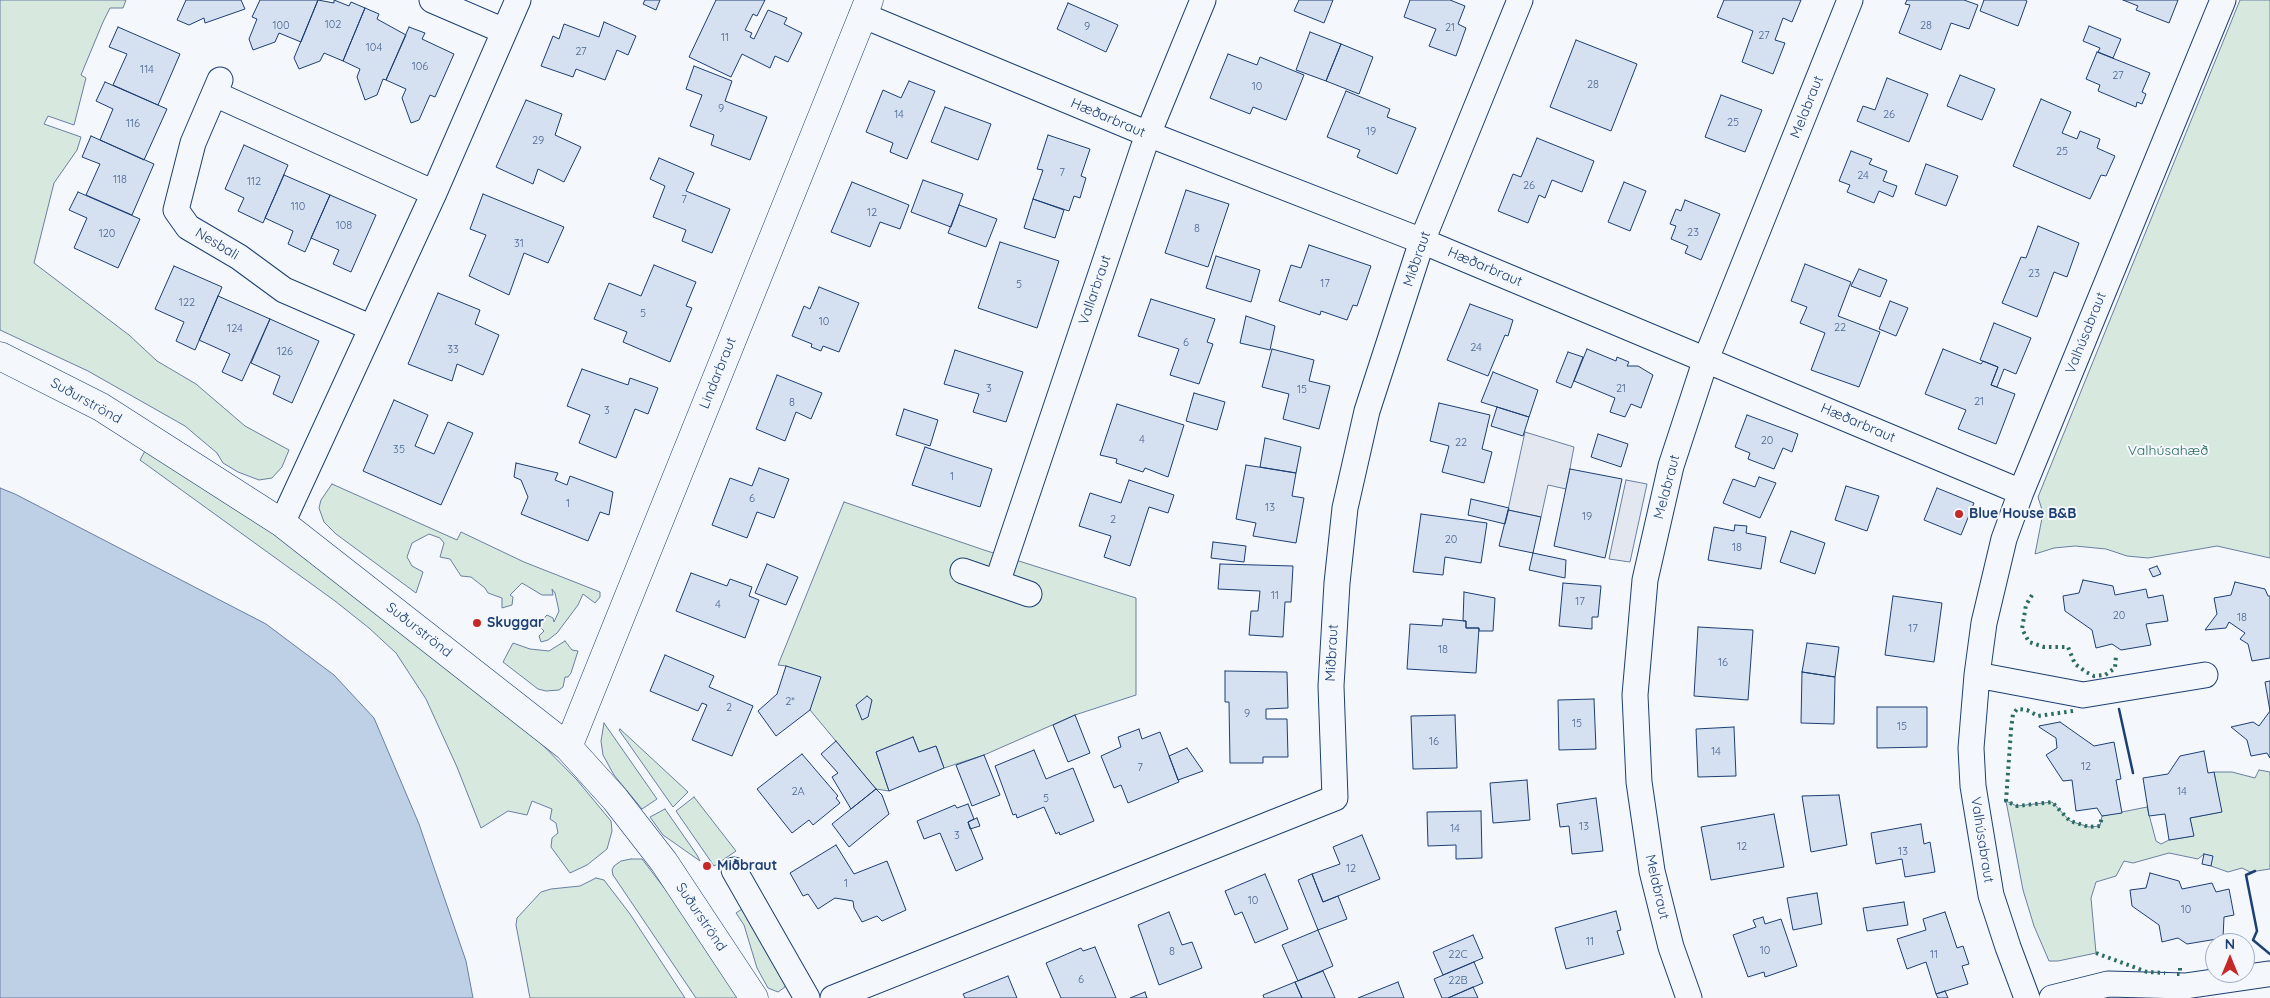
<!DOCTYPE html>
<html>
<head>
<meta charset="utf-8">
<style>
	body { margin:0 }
	#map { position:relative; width:2270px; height:998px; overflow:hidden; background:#f4f7fb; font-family:Quicksand,sans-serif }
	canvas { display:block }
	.north { position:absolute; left:2205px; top:933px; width:50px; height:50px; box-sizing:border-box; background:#f4f7fb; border:1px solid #9eadc5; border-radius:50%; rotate:0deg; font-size:14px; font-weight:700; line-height:20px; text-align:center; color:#1d3f73 }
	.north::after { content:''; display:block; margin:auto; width:18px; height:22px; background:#c62828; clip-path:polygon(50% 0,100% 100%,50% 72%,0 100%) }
</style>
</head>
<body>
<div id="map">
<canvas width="2270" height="998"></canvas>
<div class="north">N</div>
</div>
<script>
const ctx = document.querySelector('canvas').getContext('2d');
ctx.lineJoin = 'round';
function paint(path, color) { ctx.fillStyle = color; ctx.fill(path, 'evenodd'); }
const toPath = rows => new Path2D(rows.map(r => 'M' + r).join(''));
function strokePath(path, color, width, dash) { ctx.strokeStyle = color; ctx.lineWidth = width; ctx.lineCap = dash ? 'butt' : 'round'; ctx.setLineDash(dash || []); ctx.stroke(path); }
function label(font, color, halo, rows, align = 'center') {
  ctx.font = font + ' Quicksand,sans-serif'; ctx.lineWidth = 4; ctx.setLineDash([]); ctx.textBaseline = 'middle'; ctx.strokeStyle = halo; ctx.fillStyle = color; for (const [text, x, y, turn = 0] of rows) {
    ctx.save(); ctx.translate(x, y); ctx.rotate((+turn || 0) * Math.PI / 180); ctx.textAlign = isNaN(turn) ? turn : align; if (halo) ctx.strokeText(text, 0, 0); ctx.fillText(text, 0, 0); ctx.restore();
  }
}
const green = toPath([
	[0,0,126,0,123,8,110,8,103,22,81,75,86,78,74,125,48,116,44,124,81,137,77,150,54,183,34,263,129,335,157,361,196,384,245,426,289,450,282,467,272,478,259,480,238,472,223,463,217,453,185,426,88,371,0,330,0,0],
	[2240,0,2270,0,2270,558,2217,546,2148,558,2127,556,2106,549,2075,546,2054,548,2035,554,2043,513,2038,497,2240,0],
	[145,451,273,533,529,731,577,780,611,821,612,831,607,849,587,865,570,873,551,847,552,838,558,833,556,823,550,819,552,809,532,801,527,815,508,811,481,828,457,767,426,699,396,653,369,628,335,601,140,460,145,451],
	[332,484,457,540,461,532,524,562,600,592,600,597,595,603,583,594,578,605,557,633,548,640,541,642,539,636,544,631,541,628,541,621,547,615,553,618,554,622,559,611,555,593,552,589,553,595,542,595,522,583,510,595,513,597,512,605,502,608,502,598,488,593,485,588,471,577,461,576,450,559,440,557,444,543,440,538,429,534,412,543,407,557,412,566,423,572,416,593,336,534,324,522,319,508,321,500,332,484],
	[844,502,984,550,1136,598,1136,695,1075,715,984,755,944,768,936,746,919,752,913,737,876,752,889,791,876,789,810,710,786,666,778,665,844,502],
	[565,641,572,650,578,651,571,673,568,677,565,677,563,687,559,690,546,691,538,689,503,662,513,643,530,649,549,651,565,641],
	[604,723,657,799,642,809,614,775,603,755,601,741,604,723],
	[620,729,688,792,673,807,619,730,620,729],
	[2259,770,2270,772,2270,869,2250,872,2242,868,2228,872,2211,866,2204,854,2198,859,2169,853,2133,863,2124,861,2116,876,2096,882,2091,898,2096,953,2058,961,2049,961,2034,926,2023,890,2006,801,2017,806,2052,802,2070,821,2089,827,2100,826,2102,816,2147,807,2156,841,2161,844,2169,840,2193,836,2190,818,2221,812,2214,772,2232,772,2255,778,2259,770],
	[694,797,736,851,714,866,676,811,694,797],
	[665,809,697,855,700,861,663,835,650,817,665,809],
	[631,859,642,859,682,911,739,998,696,998,613,875,612,870,614,866,621,861,631,859],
	[596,878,604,880,630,914,685,998,530,998,516,925,517,918,541,892,551,889,580,886,596,878],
	[742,909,786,982,785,987,778,992,768,988,757,968,744,925,736,913,742,909]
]);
paint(green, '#d7e8df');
strokePath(green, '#687fa3', 1);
const parking = toPath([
	[1525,432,1574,447,1566,489,1548,485,1541,517,1508,510,1525,432],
	[1626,480,1647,484,1630,562,1609,559,1626,480]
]);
paint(parking, '#e3e8f0');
strokePath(parking, '#687fa3', 1);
const water = toPath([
	[0,488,15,494,266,624,334,675,374,718,419,824,466,961,473,998,0,998,0,488]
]);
paint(water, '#bed0e5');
strokePath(water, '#687fa3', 1);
const building = toPath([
	[186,0,241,0,245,9,205,23,204,18,189,25,177,20,186,0],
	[260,0,318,0,301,42,279,33,275,42,253,50,249,39,257,19,252,17,260,0],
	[318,0,334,3,334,0,349,6,351,2,365,8,343,61,324,53,320,61,299,69,294,58,318,0],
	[645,0,660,0,656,10,643,4,645,0],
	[716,0,765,0,757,16,753,14,745,30,752,33,750,37,754,39,768,10,787,18,784,24,802,33,788,62,775,56,770,68,742,54,731,77,689,57,716,0],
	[1299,0,1333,0,1324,23,1294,11,1299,0],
	[1410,0,1450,0,1465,6,1458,24,1466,28,1456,56,1429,46,1436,29,1404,17,1410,0],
	[1724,0,1801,0,1792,22,1783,18,1775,40,1785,43,1773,74,1742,62,1753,31,1717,17,1724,0],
	[1907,0,1964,0,1978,5,1969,29,1951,23,1941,50,1899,33,1910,5,1905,4,1907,0],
	[1984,0,2025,0,2027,1,2018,26,1980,11,1984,0],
	[2123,0,2178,0,2169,23,2136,10,2138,6,2123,0],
	[1068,3,1118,25,1106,52,1057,29,1068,3],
	[365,8,379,14,377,19,406,35,386,80,383,79,377,95,365,100,357,77,360,69,343,61,365,8],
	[604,22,636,36,628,55,617,50,605,80,576,69,573,77,541,66,553,36,559,39,564,24,599,37,604,22],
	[2089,26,2121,39,2113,58,2098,52,2100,48,2083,41,2089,26],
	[118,27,180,54,158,105,113,85,127,54,109,47,118,27],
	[409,27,425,33,422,39,454,54,435,97,430,95,419,120,411,123,402,98,406,89,386,80,409,27],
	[1310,32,1341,44,1326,81,1296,70,1310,32],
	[1576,40,1637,64,1611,131,1550,107,1576,40],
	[1341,44,1373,57,1359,94,1326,81,1341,44],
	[2097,52,2150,73,2142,92,2146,94,2142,104,2137,102,2136,107,2098,91,2100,85,2086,79,2097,52],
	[1228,54,1257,65,1260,57,1304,75,1286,120,1253,107,1250,114,1210,98,1228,54],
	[694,66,732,81,725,101,767,117,750,160,711,145,714,135,690,126,702,95,686,89,694,66],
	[1960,75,1995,89,1982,120,1947,106,1960,75],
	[1887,78,1928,94,1909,142,1857,121,1863,106,1875,110,1887,78],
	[909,81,935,91,907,159,890,152,893,143,866,132,883,90,901,98,909,81],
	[105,82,167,109,144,160,100,140,113,109,96,101,105,82],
	[1346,91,1390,109,1387,117,1416,128,1397,174,1357,157,1360,150,1327,137,1346,91],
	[1721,95,1762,110,1745,152,1705,137,1721,95],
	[2041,99,2071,112,2062,133,2077,139,2080,131,2100,139,2097,148,2115,156,2106,176,2101,175,2090,199,2013,166,2041,99],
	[526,100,562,114,555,135,581,147,564,182,538,169,533,184,496,167,526,100],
	[945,107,991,124,978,160,931,142,945,107],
	[1048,135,1090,149,1081,176,1086,178,1080,198,1074,196,1069,211,1033,199,1043,170,1037,169,1048,135],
	[91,136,154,164,132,215,86,195,100,164,82,157,91,136],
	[1537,138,1594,161,1582,192,1552,180,1545,198,1539,195,1528,223,1498,211,1513,174,1521,177,1537,138],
	[244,145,288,165,263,223,238,211,244,198,225,189,244,145],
	[1851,151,1872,159,1869,164,1887,171,1883,181,1897,186,1893,197,1879,191,1874,203,1847,192,1850,185,1839,181,1851,151],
	[659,158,694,173,686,191,730,209,712,253,682,241,686,230,653,217,665,186,650,179,659,158],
	[1926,164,1958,176,1946,206,1915,194,1926,164],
	[284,175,330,195,305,252,288,244,293,231,265,218,284,175],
	[923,180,963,194,951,227,911,212,923,180],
	[852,182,909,205,900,229,880,222,870,247,831,232,852,182],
	[1624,182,1646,191,1630,231,1608,222,1624,182],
	[1186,190,1229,204,1208,267,1165,253,1186,190],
	[78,192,140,219,118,268,74,248,87,218,69,210,78,192],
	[483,194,564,227,548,263,524,253,509,295,469,276,486,235,470,229,483,194],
	[330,195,376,215,351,272,333,264,339,250,311,238,330,195],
	[1033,199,1064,210,1055,238,1024,228,1033,199],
	[1685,200,1720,214,1701,260,1685,253,1688,246,1671,239,1676,226,1670,224,1676,209,1681,211,1685,200],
	[959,205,997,219,986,247,948,233,959,205],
	[2038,226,2079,243,2067,277,2054,272,2037,317,2002,303,2021,257,2026,258,2038,226],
	[1000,242,1059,261,1037,328,978,308,1000,242],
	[1309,245,1371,266,1357,306,1353,305,1347,320,1321,311,1320,315,1279,301,1291,265,1301,268,1309,245],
	[1216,256,1260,270,1251,302,1206,288,1216,256],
	[1805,264,1851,282,1838,316,1880,332,1859,387,1811,370,1825,333,1800,323,1807,307,1791,301,1805,264],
	[654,265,696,282,686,306,692,308,670,362,623,342,627,332,594,319,609,283,641,296,654,265],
	[174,266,222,287,195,350,176,341,184,322,155,309,174,266],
	[1859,269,1887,280,1880,297,1851,286,1859,269],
	[819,287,859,303,839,352,823,346,821,351,811,347,812,344,792,336,804,306,810,309,819,287],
	[438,293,480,310,475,324,499,335,483,375,457,364,452,381,408,364,438,293],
	[218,296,270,319,242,381,222,372,230,354,199,340,218,296],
	[1151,299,1215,319,1207,342,1213,344,1199,384,1170,375,1179,349,1138,336,1151,299],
	[1890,301,1908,308,1896,336,1879,329,1890,301],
	[1470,304,1513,320,1508,336,1505,335,1488,376,1447,360,1470,304],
	[1246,316,1275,326,1270,350,1240,343,1246,316],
	[270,319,319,341,292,403,273,394,280,376,251,363,270,319],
	[1994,323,2031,338,2016,374,2004,369,1997,387,1991,385,1998,367,1980,360,1994,323],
	[1272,349,1314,360,1309,381,1330,386,1319,429,1283,419,1289,394,1262,387,1272,349],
	[1587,349,1616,361,1617,357,1629,362,1627,366,1638,366,1653,375,1641,408,1631,404,1625,417,1610,412,1615,398,1574,381,1587,349],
	[1943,349,1981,364,1983,361,1998,367,1991,385,2015,394,1996,444,1958,429,1966,410,1925,394,1943,349],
	[955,350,1023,372,1006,422,973,412,979,394,944,384,955,350],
	[1568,352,1583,357,1571,388,1556,382,1568,352],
	[582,369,628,385,630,378,658,388,648,414,635,409,616,458,579,443,590,415,567,406,582,369],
	[1493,372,1538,390,1529,417,1481,402,1493,372],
	[777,375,822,393,811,419,796,412,785,441,756,429,777,375],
	[1194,393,1225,402,1217,430,1186,421,1194,393],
	[394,400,428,415,415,446,434,454,448,422,473,433,441,505,363,471,394,400],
	[1439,403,1490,415,1482,449,1492,452,1484,483,1442,472,1449,446,1430,441,1439,403],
	[1117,404,1184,425,1168,477,1145,468,1143,472,1116,463,1117,459,1100,455,1117,404],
	[1497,407,1529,417,1523,436,1491,426,1497,407],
	[904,409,938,420,930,446,896,435,904,409],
	[1747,415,1798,434,1792,452,1783,448,1774,469,1748,459,1750,453,1735,447,1747,415],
	[1598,434,1628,444,1621,467,1591,457,1598,434],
	[1265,438,1301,447,1296,473,1260,467,1265,438],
	[925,447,992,469,980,507,912,485,925,447],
	[516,463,558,473,555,480,567,485,570,476,613,492,609,515,600,512,588,541,521,514,528,497,521,480,514,477,516,463],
	[1246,465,1296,473,1292,496,1304,498,1296,543,1253,536,1256,523,1236,519,1246,465],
	[759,468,789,479,774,518,757,512,747,538,712,525,730,478,752,486,759,468],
	[1570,469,1622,479,1605,558,1554,546,1570,469],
	[1759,477,1776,483,1760,518,1723,503,1733,479,1755,487,1759,477],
	[1129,480,1174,495,1168,513,1149,507,1130,566,1104,557,1111,536,1079,526,1090,493,1121,503,1129,480],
	[1846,486,1879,496,1867,531,1835,520,1846,486],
	[1937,488,1974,503,1961,535,1924,520,1937,488],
	[1471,499,1509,508,1505,524,1468,515,1471,499],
	[1508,510,1541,517,1533,553,1499,546,1508,510],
	[1421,514,1487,523,1481,563,1445,557,1443,575,1413,572,1421,514],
	[1735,525,1747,526,1746,533,1766,537,1761,569,1708,560,1714,527,1734,531,1735,525],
	[1791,531,1825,543,1815,574,1780,562,1791,531],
	[1213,542,1246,546,1244,562,1211,558,1213,542],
	[1533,553,1566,560,1565,578,1529,570,1533,553],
	[767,564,798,577,786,605,755,593,767,564],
	[1220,564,1293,566,1291,602,1285,602,1283,637,1249,635,1251,611,1258,611,1260,591,1218,589,1220,564],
	[2157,566,2161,574,2153,577,2149,569,2157,566],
	[691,573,727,586,730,579,752,587,749,596,759,600,745,638,676,611,691,573],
	[2083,580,2113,586,2115,595,2146,589,2148,598,2163,595,2168,621,2146,624,2151,645,2121,650,2112,644,2096,648,2092,630,2065,611,2063,596,2079,593,2083,580],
	[2235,582,2265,589,2268,596,2270,596,2270,658,2252,661,2248,644,2240,639,2245,633,2229,622,2226,628,2205,630,2217,614,2214,598,2231,595,2235,582],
	[1563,583,1601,586,1598,617,1592,617,1592,629,1559,626,1563,583],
	[1464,592,1495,598,1493,631,1479,631,1479,628,1466,628,1466,621,1463,621,1464,592],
	[1893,596,1942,603,1934,662,1885,655,1893,596],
	[1443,619,1466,621,1466,628,1479,628,1476,673,1407,669,1410,624,1442,626,1443,619],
	[1698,627,1753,630,1748,700,1694,696,1698,627],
	[1807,643,1839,647,1835,677,1802,672,1807,643],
	[665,655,714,676,709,687,753,706,732,756,692,740,707,705,702,703,698,711,650,691,665,655],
	[786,666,821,677,810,710,776,736,758,711,777,694,786,666],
	[1225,671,1287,672,1288,708,1266,709,1266,719,1287,719,1288,757,1263,757,1263,763,1230,763,1229,702,1225,702,1225,671],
	[1802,672,1835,677,1834,724,1801,723,1802,672],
	[2270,681,2270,758,2267,753,2251,756,2247,740,2231,727,2253,722,2259,726,2270,711,2265,682,2270,681],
	[867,696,872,700,868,717,862,720,856,705,867,696],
	[1594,699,1596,749,1559,750,1558,700,1594,699],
	[1877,707,1927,707,1927,747,1877,748,1877,707],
	[1075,715,1090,753,1068,762,1053,725,1075,715],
	[1455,715,1457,768,1413,769,1411,716,1455,715],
	[2060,722,2094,746,2114,742,2121,779,2116,780,2122,813,2102,816,2097,808,2076,811,2072,780,2063,781,2046,755,2057,748,2056,738,2039,727,2039,726,2060,722],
	[1734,727,1736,776,1698,777,1696,729,1734,727],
	[1139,729,1142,739,1160,732,1179,782,1128,803,1121,785,1114,788,1101,756,1121,747,1118,737,1139,729],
	[913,737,919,752,936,746,944,768,889,791,876,752,913,737],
	[836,741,876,789,851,809,832,777,838,773,821,754,836,741],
	[1187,748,1203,771,1178,780,1169,756,1187,748],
	[1034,750,1046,779,1073,768,1094,821,1060,835,1059,832,1056,834,1044,807,1017,818,1016,814,1013,815,995,766,1034,750],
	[2204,751,2208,773,2214,772,2222,812,2190,818,2194,836,2169,840,2165,814,2149,816,2143,778,2168,774,2180,756,2204,751],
	[802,754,838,796,836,798,840,803,813,825,809,820,792,833,757,789,802,754],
	[984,755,1000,795,972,806,956,765,984,755],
	[1527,780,1530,820,1493,823,1490,783,1527,780],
	[876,789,882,795,889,814,849,847,832,824,876,789],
	[1839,795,1847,845,1811,852,1802,796,1839,795],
	[1596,798,1603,851,1572,854,1569,826,1560,827,1557,804,1596,798],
	[968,804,974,819,968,822,983,859,956,871,940,833,924,839,917,821,955,805,957,808,968,804],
	[1481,811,1482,858,1456,859,1456,845,1428,846,1427,812,1481,811],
	[1774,814,1784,867,1711,880,1701,827,1774,814],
	[977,818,980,826,970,829,968,822,977,818],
	[1921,824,1924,844,1930,842,1935,872,1905,877,1902,859,1876,864,1871,833,1921,824],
	[1362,835,1380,879,1323,902,1312,874,1340,864,1333,847,1362,835],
	[836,845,854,874,887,861,906,910,882,921,877,916,862,922,854,908,853,901,835,898,818,909,808,894,803,896,790,873,836,845],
	[2204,854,2213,856,2211,866,2202,864,2204,854],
	[2150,873,2179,881,2182,889,2212,883,2216,892,2229,889,2234,915,2224,917,2223,938,2187,944,2178,938,2162,942,2159,925,2132,906,2130,890,2146,888,2150,873],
	[1265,874,1288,929,1255,943,1242,912,1235,915,1225,891,1265,874],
	[1312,874,1323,902,1338,896,1347,919,1318,930,1298,880,1312,874],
	[1817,893,1822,924,1793,930,1787,898,1817,893],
	[1904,902,1908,925,1867,931,1863,908,1904,902],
	[1616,911,1621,930,1617,931,1624,954,1566,969,1555,928,1616,911],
	[1169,912,1182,945,1192,942,1202,968,1159,985,1138,925,1169,912],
	[1945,912,1957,948,1963,946,1969,964,1962,966,1968,984,1936,994,1926,962,1907,969,1897,939,1926,930,1923,919,1945,912],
	[1763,917,1765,924,1781,919,1797,966,1765,977,1764,972,1748,977,1733,935,1756,927,1753,920,1763,917],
	[1318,930,1333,966,1298,981,1282,945,1318,930],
	[1473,935,1483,958,1443,975,1433,952,1473,935],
	[1095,947,1116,998,1061,998,1046,963,1081,948,1083,951,1095,947],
	[1474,962,1483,983,1448,998,1442,998,1434,979,1474,962],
	[1323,971,1335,998,1302,998,1295,982,1323,971],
	[1008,976,1017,998,965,998,963,994,1008,976],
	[1295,982,1302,998,1264,998,1263,995,1295,982],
	[1398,982,1404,998,1358,998,1398,982],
	[1473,987,1478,998,1448,998,1473,987],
	[1945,991,1948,998,1938,998,1936,994,1945,991],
	[1145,992,1147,998,1130,998,1145,992]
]);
paint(building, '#d5e0f0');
strokePath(building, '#1d3f73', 1);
const street = toPath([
	[432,0,504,31],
	[862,15,1148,134,1422,241,2021,492],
	[220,80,193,143,176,210,188,227,239,257,284,290,372,328],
	[215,94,434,193],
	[282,523,434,193,518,0],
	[963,571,1029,594],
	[997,583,1148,134,1203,0],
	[1977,675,2083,695,2205,675],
	[734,870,807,998],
	[833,998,1335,798,1331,686,1337,583,1345,508,1367,411,1422,241,1520,0],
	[1689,998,1671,947,1652,871,1639,782,1635,695,1645,580,1671,466,1706,359,1850,0],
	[2027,998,2008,947,1991,895,1973,786,1971,748,1977,675,1984,623,2004,539,2021,492,2223,0],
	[2052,998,2108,984,2185,986,2268,974]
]);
const secondary = toPath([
	[0,356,101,407,282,523,568,747,615,799,664,862,754,998],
	[568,747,869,0]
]);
strokePath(street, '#1d3f73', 27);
strokePath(secondary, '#1d3f73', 29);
strokePath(street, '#f4f7fb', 25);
strokePath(secondary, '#f4f7fb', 28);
strokePath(toPath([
	[2032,595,2026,605,2022,629,2029,642,2044,647,2068,647,2075,664,2086,672,2094,676,2105,675,2115,668,2116,656],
	[2073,711,2038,716,2027,710,2017,709,2013,714,2011,730,2006,801,2017,806,2052,802,2070,821,2089,827,2100,826,2102,816],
	[2096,953,2147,972,2165,973],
	[2177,974,2180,974,2180,964]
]), '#2c6c60', 4, [2.5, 4]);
strokePath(toPath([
	[2119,709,2133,773],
	[2255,871,2246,875,2257,931,2253,940,2270,954]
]), '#1d3f73', 2.5);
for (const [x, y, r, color] of [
	[1959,514,5,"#c62828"],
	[477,623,5,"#c62828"],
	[707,866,5,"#c62828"]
]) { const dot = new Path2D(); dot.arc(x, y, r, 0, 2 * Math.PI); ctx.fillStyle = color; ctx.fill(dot); strokePath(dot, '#f4f7fb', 2); }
label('11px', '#4b6792', null, [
	["102",333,25],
	["100",281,26],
	["28",1926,26],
	["9",1087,27],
	["21",1450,28],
	["27",1764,36],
	["11",725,38],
	["104",374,48],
	["27",581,52],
	["106",420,67],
	["114",147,70],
	["27",2118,76],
	["28",1593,85],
	["10",1257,87],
	["9",721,109],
	["14",899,115],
	["26",1889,115],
	["25",1733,123],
	["116",133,124],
	["19",1371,132],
	["29",538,141],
	["25",2062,152],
	["7",1062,173],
	["24",1863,176],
	["118",120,180],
	["112",254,182],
	["26",1529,186],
	["7",684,200],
	["110",298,207],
	["12",872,213],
	["108",344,226],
	["8",1197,229],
	["23",1693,233],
	["120",107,234],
	["31",519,244],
	["23",2034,274],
	["17",1325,284],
	["5",1019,285],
	["122",187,303],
	["5",643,314],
	["10",824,322],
	["22",1840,328],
	["124",235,329],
	["6",1186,343],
	["24",1476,348],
	["33",453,350],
	["126",285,352],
	["3",989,389],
	["21",1621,389],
	["15",1302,390],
	["21",1979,402],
	["8",792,403],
	["3",607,411],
	["4",1142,440],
	["20",1767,441],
	["22",1461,443],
	["35",399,450],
	["1",952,477],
	["6",752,499],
	["1",568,504],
	["13",1270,508],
	["19",1587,517],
	["2",1113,520],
	["20",1451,540],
	["18",1737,548],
	["11",1275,596],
	["17",1580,602],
	["4",718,605],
	["20",2119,616],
	["18",2242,618],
	["17",1913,629],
	["18",1443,650],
	["16",1723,663],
	["2*",790,702],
	["2",729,708],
	["9",1247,714],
	["15",1577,724],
	["15",1902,727],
	["16",1434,742],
	["14",1716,752],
	["12",2086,767],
	["7",1140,768],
	["2A",798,792],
	["14",2182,792],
	["5",1046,799],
	["13",1584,827],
	["14",1455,829],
	["3",957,836],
	["12",1742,847],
	["13",1903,852],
	["12",1351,869],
	["1",846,884],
	["10",1253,901],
	["10",2186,910],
	["11",1590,942],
	["10",1765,951],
	["8",1172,952],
	["22C",1458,955],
	["11",1934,955],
	["6",1081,980],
	["22B",1458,981]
]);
label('14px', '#1d3f73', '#f4f7fb', [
	["Melabraut",1807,107,-68],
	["Hæðarbraut",1108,118,23],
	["Nesbali",217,244,31],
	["Miðbraut",1417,259,-71],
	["Hæðarbraut",1485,267,23],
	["Vallarbraut",1095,290,-71],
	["Valhúsabraut",2086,333,-68],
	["Lindarbraut",718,373,-68],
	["Suðurströnd",86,401,29],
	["Hæðarbraut",1858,423,23],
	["Melabraut",1667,487,-75],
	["Suðurströnd",419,630,38],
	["Miðbraut",1332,653,-87],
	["Valhúsabraut",1982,840,81],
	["Melabraut",1657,887,77],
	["Suðurströnd",701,917,56]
]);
label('14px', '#2c6c60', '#f4f7fb', [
	["Valhúsahæð",2168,451]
]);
label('bold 14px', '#1d3f73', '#f4f7fb', [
	["Blue House B&B",1969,514],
	["Skuggar",487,623],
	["Miðbraut",717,866]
], 'left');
</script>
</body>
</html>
